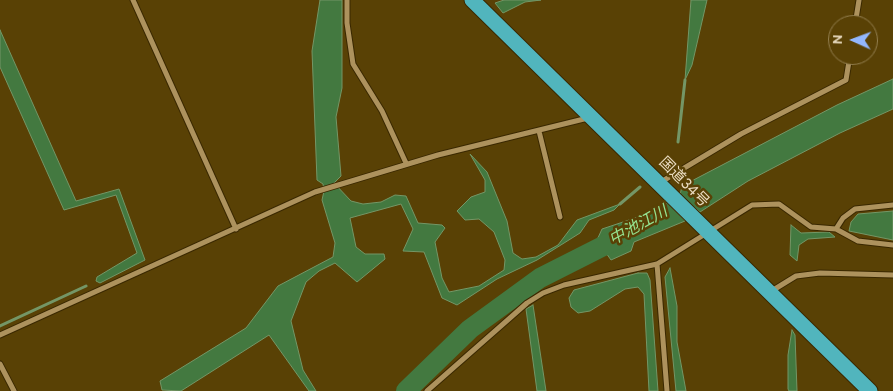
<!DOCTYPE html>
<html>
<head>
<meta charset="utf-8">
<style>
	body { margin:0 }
	#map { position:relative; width:893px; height:391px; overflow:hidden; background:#594105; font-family:Overpass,sans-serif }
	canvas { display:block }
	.north { position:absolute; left:828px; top:15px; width:50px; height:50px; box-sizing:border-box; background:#594105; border:1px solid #927e4f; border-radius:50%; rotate:272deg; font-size:14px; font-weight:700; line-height:20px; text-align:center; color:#e8dabf }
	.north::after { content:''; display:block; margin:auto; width:18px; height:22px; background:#93b7fd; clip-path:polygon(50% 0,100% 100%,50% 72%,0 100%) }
</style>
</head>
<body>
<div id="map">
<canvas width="893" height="391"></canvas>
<div class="north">N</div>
</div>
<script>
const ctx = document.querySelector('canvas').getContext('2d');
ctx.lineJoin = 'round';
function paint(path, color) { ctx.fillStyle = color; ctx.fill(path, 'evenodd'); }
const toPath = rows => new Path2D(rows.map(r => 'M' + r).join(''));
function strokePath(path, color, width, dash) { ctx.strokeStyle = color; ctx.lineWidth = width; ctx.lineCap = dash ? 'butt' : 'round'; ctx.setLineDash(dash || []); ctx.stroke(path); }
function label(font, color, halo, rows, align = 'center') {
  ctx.font = font + ' Overpass,"Noto Sans JP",sans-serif'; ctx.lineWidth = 5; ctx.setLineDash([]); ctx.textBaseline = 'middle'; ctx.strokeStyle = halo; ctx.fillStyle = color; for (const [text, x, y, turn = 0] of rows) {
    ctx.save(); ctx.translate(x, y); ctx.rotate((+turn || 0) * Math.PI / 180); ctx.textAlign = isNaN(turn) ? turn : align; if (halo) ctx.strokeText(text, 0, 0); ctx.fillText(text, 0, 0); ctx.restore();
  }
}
const water = toPath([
	[320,0,342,0,342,88,336,117,341,176,334,183,351,201,363,204,381,202,395,195,406,196,418,223,442,225,445,228,435,242,442,278,449,292,479,286,504,270,505,260,494,232,479,219,465,220,457,211,471,197,485,192,485,180,470,154,487,172,507,221,513,253,522,259,536,257,558,245,577,220,620,204,614,210,589,220,580,233,537,260,497,279,457,305,442,298,424,252,403,251,413,229,401,204,350,218,356,247,365,254,384,254,385,259,357,282,335,263,319,271,306,282,291,321,303,370,316,391,309,391,269,335,181,391,162,390,160,381,246,328,278,286,333,257,335,243,322,200,324,191,323,184,317,180,312,51,320,0],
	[504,0,541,0,525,2,503,13,495,3,504,0],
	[691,0,707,0,692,65,685,80,691,0],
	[0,30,76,201,119,189,145,260,100,283,96,281,97,277,137,253,116,195,64,210,0,67,0,30],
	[893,79,893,109,840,133,748,181,700,212,680,195,682,186,837,105,893,79],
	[667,203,685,221,634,242,631,251,611,260,597,240,602,229,647,214,667,203],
	[893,211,893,240,849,231,851,222,858,214,893,211],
	[791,225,801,233,829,232,835,237,808,239,799,245,797,261,790,255,791,225],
	[670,268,677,306,677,342,686,391,676,391,665,277,670,268],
	[638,273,647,273,650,280,658,391,649,391,644,294,638,287,625,289,590,311,578,313,571,307,569,298,574,290,638,273],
	[533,305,546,391,537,391,526,309,533,305],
	[792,330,795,335,797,391,789,391,788,389,788,355,792,330]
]);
paint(water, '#437940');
strokePath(water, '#749666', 1);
strokePath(toPath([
	[678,142,685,80],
	[620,204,640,187],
	[0,326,86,286]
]), '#749666', 3);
strokePath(toPath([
	[406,391,470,329,540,278,625,235]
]), '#437940', 20);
const street = toPath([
	[133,0,236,229],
	[347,0,347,23,353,64,382,111,406,163],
	[855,25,859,0],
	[539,131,560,217],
	[661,182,741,134,846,80,850,55],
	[893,205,855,209,843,218,836,229,858,241,893,245],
	[657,264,667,391],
	[770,292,796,276,820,273,893,275],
	[0,335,315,192,438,155,588,118],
	[0,364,14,391],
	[427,391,527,303,543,293,564,285,657,264,752,205,779,204,811,227,836,229]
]);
const highway = toPath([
	[472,0,870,391]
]);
strokePath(street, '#3a2800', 7);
strokePath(highway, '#3a2800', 17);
strokePath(street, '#ad925d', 5);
strokePath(highway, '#51b5bd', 15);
label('15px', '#e8dabf', '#594105', [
	["国道34号",683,183,45]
]);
label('italic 16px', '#95e290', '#594105', [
	["中池江川",639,227,-29]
]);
</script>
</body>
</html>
